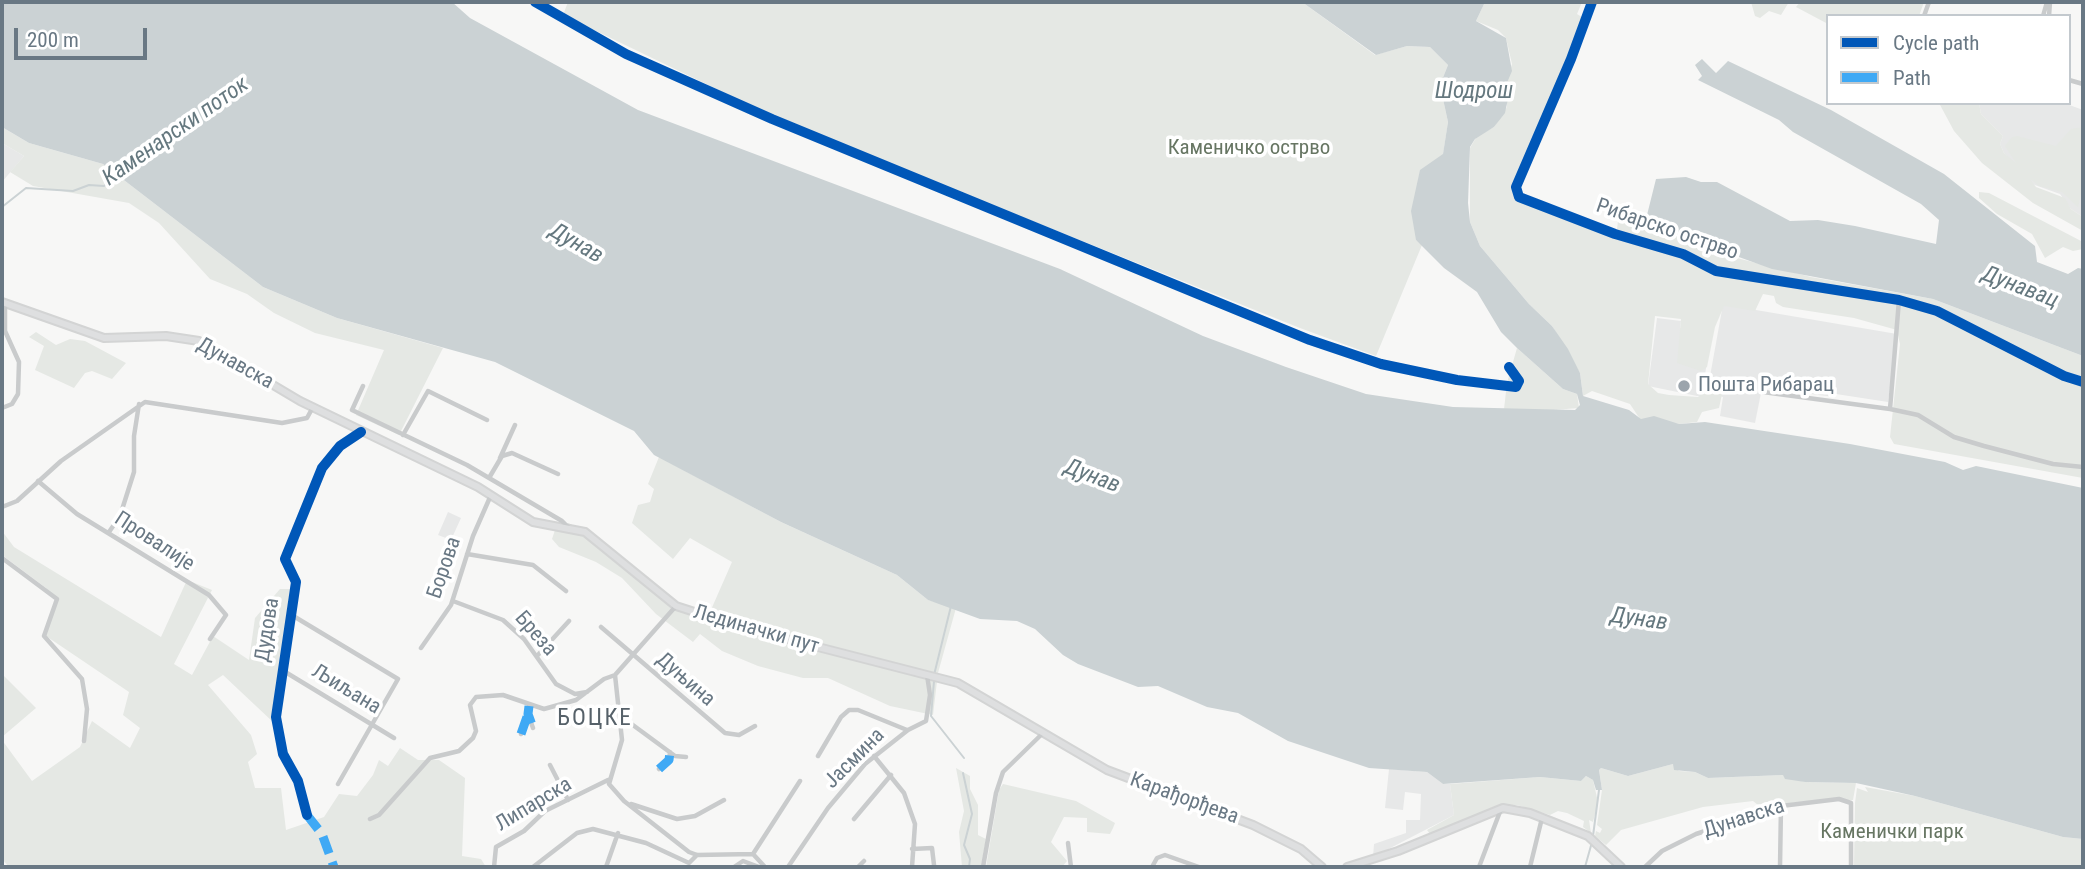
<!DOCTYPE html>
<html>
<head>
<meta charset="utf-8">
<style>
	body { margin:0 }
	#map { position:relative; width:2085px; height:869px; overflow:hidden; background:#f7f7f6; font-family:"Roboto Condensed",sans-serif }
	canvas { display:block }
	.frame { position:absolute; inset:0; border:4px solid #697884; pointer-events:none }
	.legend { position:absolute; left:1826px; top:14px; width:245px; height:91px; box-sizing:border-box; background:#fff; border:2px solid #c3c9ce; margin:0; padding:9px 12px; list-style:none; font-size:21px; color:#697884 }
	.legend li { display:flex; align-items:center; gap:14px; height:35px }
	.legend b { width:35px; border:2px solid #c3c9ce }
	.scale { position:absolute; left:14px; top:28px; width:133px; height:32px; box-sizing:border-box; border:4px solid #697884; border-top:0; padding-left:9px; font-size:21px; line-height:24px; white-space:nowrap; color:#697884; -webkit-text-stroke:5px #fff; paint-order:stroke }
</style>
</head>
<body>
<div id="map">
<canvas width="2085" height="869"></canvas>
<div class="frame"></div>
<ul class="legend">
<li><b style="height:9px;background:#0057b8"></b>Cycle path</li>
<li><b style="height:9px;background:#3fa9f5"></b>Path</li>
</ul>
<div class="scale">200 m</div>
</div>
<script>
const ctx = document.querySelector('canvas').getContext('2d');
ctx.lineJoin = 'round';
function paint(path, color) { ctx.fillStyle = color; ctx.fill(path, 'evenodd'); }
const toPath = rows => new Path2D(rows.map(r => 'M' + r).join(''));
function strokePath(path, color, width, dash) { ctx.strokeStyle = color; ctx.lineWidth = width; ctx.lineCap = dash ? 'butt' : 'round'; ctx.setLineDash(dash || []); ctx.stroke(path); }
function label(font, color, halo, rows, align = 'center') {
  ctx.font = font + ' "Roboto Condensed",sans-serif'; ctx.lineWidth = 7; ctx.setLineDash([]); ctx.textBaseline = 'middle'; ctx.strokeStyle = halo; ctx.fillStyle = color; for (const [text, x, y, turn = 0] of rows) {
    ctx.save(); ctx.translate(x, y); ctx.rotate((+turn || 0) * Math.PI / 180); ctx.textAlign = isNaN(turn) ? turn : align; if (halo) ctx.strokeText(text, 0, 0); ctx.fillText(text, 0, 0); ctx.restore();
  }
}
paint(toPath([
	[1979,103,2064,103,2083,110,2083,217,2071,209,2060,194,2032,184,2004,153,2000,144,2003,136,1981,114],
	[2,143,24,156,2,182],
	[1725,293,1756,310,1897,334,1888,402,1836,394,1835,397,1762,388,1755,423,1720,416,1723,397,1707,393],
	[1657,318,1681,321,1680,328,1711,332,1702,397,1648,386],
	[448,512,461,518,451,540,438,535],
	[1389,769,1427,772,1443,784,1450,784,1454,815,1373,857,1374,844,1406,833,1406,820,1420,820,1421,794,1405,792,1403,810,1385,808]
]), '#e7e8e8');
paint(toPath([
	[568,2,1302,2,1375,55,1407,46,1430,47,1448,65,1440,85,1448,122,1443,155,1436,163,1416,240,1422,245,1376,356,1300,328,787,123,563,15],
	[1485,2,1582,2,1577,14,1585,19,1513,187,1519,201,1616,238,1618,221,1628,217,1729,256,1811,277,1933,299,2083,356,2083,478,1894,444,1890,437,1900,344,1897,330,1854,318,1783,307,1776,303,1774,296,1763,294,1755,311,1724,306,1715,327,1707,367,1701,371,1677,363,1681,319,1655,316,1648,384,1658,393,1669,395,1698,397,1710,388,1718,389,1722,394,1719,408,1702,412,1697,422,1679,424,1640,419,1630,404,1592,391,1583,396,1580,373,1552,326,1529,304,1480,246,1470,222,1470,148,1477,136,1494,127,1507,107,1506,85,1512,64,1506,38,1498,30,1476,21],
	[1751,2,1789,2,1781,15,1769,11,1760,18,1755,16],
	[1800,2,1924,2,1919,16,1828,16,1828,24,1796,7],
	[1939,103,1979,103,1981,114,2003,136,2000,144,2004,153,2016,163,2005,146,2012,137,2017,136,2056,146,2071,129,2083,127,2083,186,2078,207,2062,192,2039,186,2030,179,2036,187,2065,198,2071,209,2083,217,2083,231,2033,203,1982,163,1954,131],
	[2,127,29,143,103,164,263,287,337,318,443,348,399,435,356,415,384,350,315,333,274,313,247,294,210,279,159,223,129,203,33,186,10,172,24,156,2,143],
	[1979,192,1989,193,2083,242,2083,249,2073,251,2063,247,2045,258,2032,234,1997,214,1979,198],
	[36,332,56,345,70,339,85,341,126,363,112,379,92,371,85,373,74,388,35,370,44,346,29,337],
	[1517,348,1563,389,1577,394,1579,408,1540,411,1504,409,1507,383],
	[659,457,781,522,897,575,928,600,956,608,938,673,933,715,890,706,828,678,803,678,758,666,722,651,700,634,693,642,656,614,622,578,596,562,559,547,552,539,555,530,567,529,568,523,594,534,670,601,693,610,710,612,732,562,690,538,673,559,632,523,638,505,650,502,654,489,648,484],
	[2,531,14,547,161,637,187,580,212,590,174,664,192,675,213,636,249,660,255,618,280,589,290,589,273,722,223,675,208,685,251,735,257,754,248,762,255,788,281,788,286,830,324,817,339,794,357,796,373,775,379,760,388,766,400,748,418,760,439,760,465,778,462,856,481,859,486,867,9,867,2,859,2,740,32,781,80,747,92,721,130,748,140,728,123,715,129,692,46,636,57,601,46,588,2,555],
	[2,674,36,708,2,737],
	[1673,764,1679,771,1695,772,1708,778,1783,775,1805,782,1856,783,1853,800,1796,802,1763,809,1753,801,1703,807,1621,830,1606,845,1595,836,1596,831,1600,833,1602,829,1597,825,1602,790,1599,770,1601,768,1628,776],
	[956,768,970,776,970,789,978,805,978,835,986,839,981,867,962,867,959,832,964,811],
	[1586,776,1593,780,1598,802,1593,822,1589,820,1591,833,1583,827,1584,821,1567,813,1558,811,1550,815,1517,805,1496,806,1430,834,1427,830,1454,815,1450,784,1540,777,1581,781],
	[1003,784,1076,801,1115,823,1113,828,1110,834,1087,832,1087,818,1064,817,1051,842,1067,861,1062,867,986,867,999,790],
	[1865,787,1915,796,2063,837,2083,839,2083,867,1854,867,1855,803,1857,788,1868,792]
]), '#e5e8e4');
paint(toPath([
	[2,2,452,2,470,18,638,110,1060,269,1203,336,1286,367,1366,394,1453,407,1575,410,1580,405,1577,394,1563,389,1517,348,1501,332,1477,292,1444,268,1416,240,1411,211,1420,170,1443,154,1448,122,1440,85,1448,65,1430,47,1407,46,1376,55,1302,2,1485,2,1476,21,1506,38,1512,71,1506,85,1509,94,1505,113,1494,127,1475,139,1470,147,1468,203,1470,222,1480,246,1529,304,1552,326,1568,349,1580,373,1583,396,1629,410,1641,419,1654,416,1679,424,1705,422,1850,444,1945,462,1963,470,1976,466,2083,488,2083,839,2063,837,1915,796,1856,783,1805,782,1785,779,1783,775,1708,778,1695,772,1674,770,1673,764,1628,776,1601,768,1599,770,1602,790,1596,790,1593,780,1586,776,1581,781,1540,777,1443,784,1427,772,1369,768,1288,741,1238,713,1207,707,1158,686,1138,687,1078,664,1063,655,1035,629,1017,621,980,619,928,600,897,575,781,522,654,455,634,431,495,362,337,318,263,287,103,164,29,143,2,127],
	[1702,59,1716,73,1728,61,1831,110,1944,174,2035,246,2037,262,2068,274,2078,268,2083,269,2083,356,1933,299,1772,269,1645,223,1656,179,1686,177,1701,182,1717,182,1790,221,1818,220,1855,226,1936,244,1939,220,1921,204,1793,132,1779,120,1698,80,1702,76,1695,65]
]), '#cbd2d4');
strokePath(toPath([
	[2,207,26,188,73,191,89,185,104,186,118,175],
	[934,675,951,606],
	[934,681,931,716,964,758],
	[963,773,972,814,964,845,970,859,969,867],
	[1593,836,1599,790],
	[1585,867,1592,842]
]), '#cbd2d4', 2);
const major = toPath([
	[2,302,104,338,166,336,199,341,300,401,478,487,533,522,585,532,676,606,744,628,958,683,1107,770,1253,825,1301,849,1322,867],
	[1347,867,1398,851,1503,808,1530,813,1588,836,1621,867]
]);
strokePath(major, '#d3d4d4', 10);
strokePath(toPath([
	[535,2,626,54,772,119,1310,340,1381,364,1457,380,1516,387,1519,381,1509,367],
	[1592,2,1571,59,1516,187,1519,197,1615,234,1683,254,1716,271,1899,300,1937,311,2064,376,2083,382],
	[1924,16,1929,2],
	[2043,16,2047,2],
	[2049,16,2050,2],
	[2069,80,2083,84],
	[363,386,352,410,467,465,562,521,569,528],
	[1763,392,1890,409,1899,300],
	[2,408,12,404,18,394,19,362,5,331,5,303],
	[1890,409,1918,415,1954,437,1984,446,2053,464,2083,467],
	[403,435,428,391,487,420],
	[500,458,515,425],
	[489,478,502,456,512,453,558,474],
	[38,481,77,514,209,595,226,615,210,639],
	[2,507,17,501,61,461,145,402,282,423,307,418,313,407],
	[109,532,120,516,134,472,134,436,139,404],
	[467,554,533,565,566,591],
	[2,558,57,599,44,636,82,679,87,709,84,741],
	[453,601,503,620,524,639,556,684,575,694,587,692],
	[676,606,615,675,622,740,609,784,624,801,689,852,697,855,753,854,765,867],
	[290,614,398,679,338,784],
	[601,627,725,733,739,735,755,726],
	[421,648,451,605,473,536,491,495],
	[537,656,569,621],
	[282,670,394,738],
	[529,706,528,714,533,728],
	[622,717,675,756,686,757],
	[521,734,527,715],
	[818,756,841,717,849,710,858,710,907,730],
	[874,756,904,793,915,824,912,867],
	[550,765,568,800],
	[659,769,669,760,670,752],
	[631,804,677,819,695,816,724,800],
	[307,815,298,781,283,754,276,717,296,582,285,559,322,468,340,446,361,432],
	[370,819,379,815,430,758,459,751,473,738,476,731,470,705,476,697,503,695,544,709,576,700,604,679,615,675],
	[854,819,891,775],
	[1068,843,1071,867],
	[912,849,932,848,934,865],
	[753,854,800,781],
	[494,867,496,847,524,831,545,811,608,780],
	[533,867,577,833,593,829,646,843,689,863,697,855],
	[606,867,618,833],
	[734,867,743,861,759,867],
	[788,867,828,808,865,764,908,730,926,721,930,695,927,675],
	[858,867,864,861],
	[983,867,996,793,1003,772,1043,733],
	[1152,867,1157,858,1165,855,1199,867],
	[1479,867,1501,809],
	[1530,867,1542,818],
	[1645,867,1662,851,1696,834,1781,806,1839,799,1851,803,1851,867],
	[1780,867,1781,806]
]), '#c9cbcc', 4.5);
strokePath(major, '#dedfe0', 6);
strokePath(toPath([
	[529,706,528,714,533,728],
	[521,734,528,714],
	[659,769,669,760,670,752],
	[307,815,322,834,334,867]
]), '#3fa9f5', 9, [18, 9]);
strokePath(toPath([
	[535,2,626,54,772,119,1310,340,1381,364,1457,380,1516,387,1519,381,1509,367],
	[1592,2,1571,59,1516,187,1519,197,1615,234,1683,254,1716,271,1899,300,1937,311,2064,376,2083,382],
	[307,815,298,781,283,754,276,717,296,582,285,559,322,468,340,446,361,432]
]), '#0057b8', 10);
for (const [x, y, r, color] of [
	[1684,386,7,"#9ba4ac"]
]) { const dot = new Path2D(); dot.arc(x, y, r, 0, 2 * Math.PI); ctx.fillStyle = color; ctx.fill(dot); strokePath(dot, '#fff', 2.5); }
label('21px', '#677663', '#fff', [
	["Каменичко острво",1249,149],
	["Каменички парк",1892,833]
]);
label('21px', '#697884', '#fff', [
	["Рибарско острво",1667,230,19],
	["Дунавска",235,364,29],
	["Провалије",154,542,33],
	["Борова",445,568,-71],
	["Дудова",268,630,-81],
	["Лединачки пут",756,630,16],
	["Бреза",535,634,49],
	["Дуњина",685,680,41],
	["Љиљана",346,690,31],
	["Јасмина",855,759,-45],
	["Карађорђева",1184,799,20],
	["Липарска",534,805,-31],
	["Дунавска",1744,819,-18]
]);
label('21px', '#697884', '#fff', [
	["Пошта Рибарац",1698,386]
], 'left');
label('italic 23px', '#65787f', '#fff', [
	["Шодрош",1474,92],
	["Каменарски поток",176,132,-35],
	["Дунав",576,244,30],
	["Дунавац",2020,288,21],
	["Дунав",1092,477,21],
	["Дунав",1639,620,8]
]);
ctx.letterSpacing = '2px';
label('23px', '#566169', '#fff', [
	["БОЦКЕ",595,719]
]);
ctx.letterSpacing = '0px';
</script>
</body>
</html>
